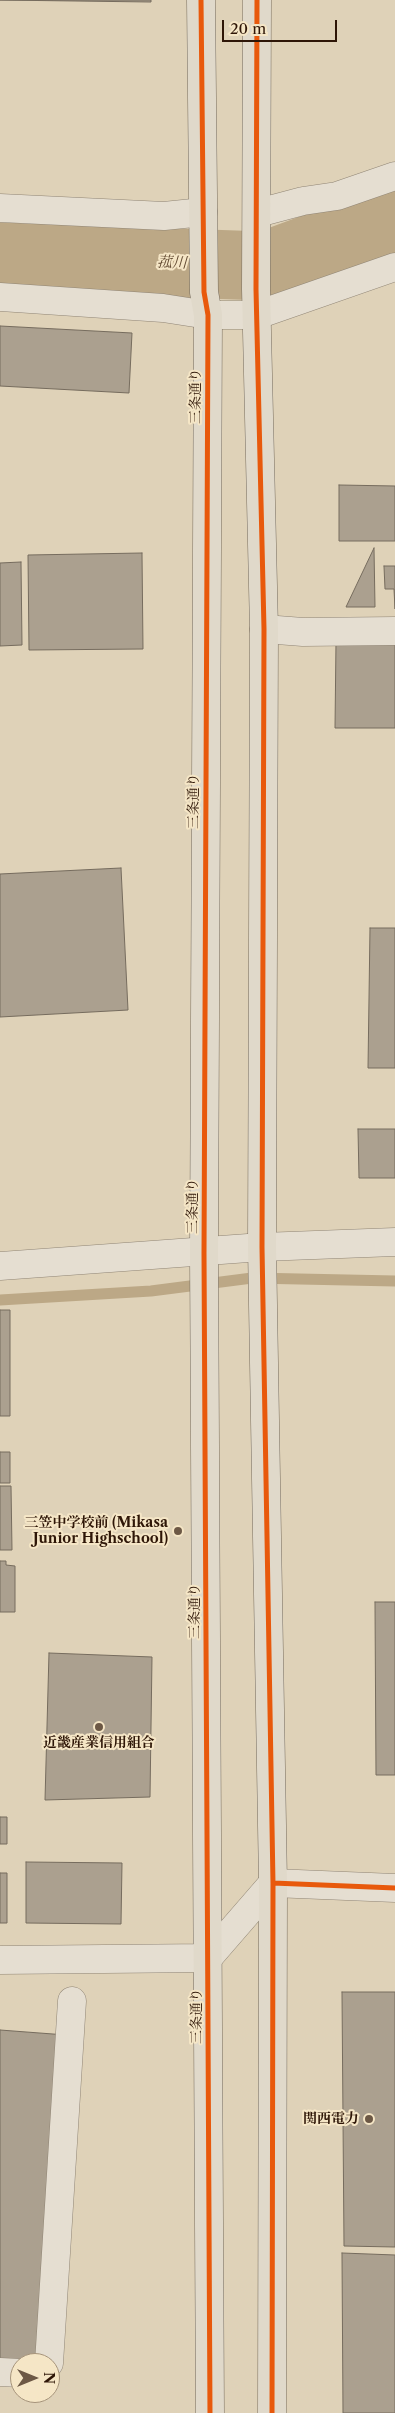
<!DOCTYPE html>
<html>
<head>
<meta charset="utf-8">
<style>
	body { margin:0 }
	#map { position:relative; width:395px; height:2413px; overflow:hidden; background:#dfd2b8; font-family:"Libre Caslon Text",serif }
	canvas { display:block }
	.north { position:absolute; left:10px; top:2353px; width:50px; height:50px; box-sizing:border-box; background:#f5e6c6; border:1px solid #a5937a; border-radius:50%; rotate:90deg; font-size:14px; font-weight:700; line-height:20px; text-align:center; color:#2e1607 }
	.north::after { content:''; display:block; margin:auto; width:18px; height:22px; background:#6c5845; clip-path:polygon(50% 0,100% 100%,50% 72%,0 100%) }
	.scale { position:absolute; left:222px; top:20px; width:115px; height:22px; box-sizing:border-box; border:2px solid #2e1607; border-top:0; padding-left:6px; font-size:15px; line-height:18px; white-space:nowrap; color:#2e1607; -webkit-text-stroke:4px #f5e6c6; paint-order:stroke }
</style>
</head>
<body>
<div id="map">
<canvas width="395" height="2413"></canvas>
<div class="north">N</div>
<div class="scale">20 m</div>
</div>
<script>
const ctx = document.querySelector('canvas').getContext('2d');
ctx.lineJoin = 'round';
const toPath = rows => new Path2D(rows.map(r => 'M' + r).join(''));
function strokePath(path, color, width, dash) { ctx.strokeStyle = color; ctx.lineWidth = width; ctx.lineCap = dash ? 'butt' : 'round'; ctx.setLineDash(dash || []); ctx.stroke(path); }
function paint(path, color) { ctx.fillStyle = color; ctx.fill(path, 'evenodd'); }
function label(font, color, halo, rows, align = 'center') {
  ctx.font = font + ' "Libre Caslon Text","Noto Serif JP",serif'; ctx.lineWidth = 4; ctx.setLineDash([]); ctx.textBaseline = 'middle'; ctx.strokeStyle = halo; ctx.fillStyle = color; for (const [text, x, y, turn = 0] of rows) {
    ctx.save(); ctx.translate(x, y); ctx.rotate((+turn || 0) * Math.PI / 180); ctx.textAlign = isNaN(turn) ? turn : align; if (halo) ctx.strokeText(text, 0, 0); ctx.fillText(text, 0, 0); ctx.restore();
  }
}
strokePath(toPath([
	[0,1300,151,1291,252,1278,395,1281]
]), '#bca886', 11);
strokePath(toPath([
	[0,257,265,266,395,218]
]), '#bca886', 69);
const building = toPath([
	[0,0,151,0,151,2,0,0],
	[0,326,132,333,129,393,0,386,0,326],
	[339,485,395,486,395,541,339,541,339,485],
	[374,548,375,607,346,607,374,548],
	[142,553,143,649,29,650,28,555,142,553],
	[21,562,22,645,0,646,0,563,21,562],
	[384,566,395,566,395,609,394,589,385,589,384,566],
	[336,642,395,642,395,728,335,728,336,642],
	[121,868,128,1010,0,1017,0,874,121,868],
	[370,928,395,928,395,1068,368,1068,370,928],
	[358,1129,395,1129,395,1178,359,1178,358,1129],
	[0,1310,10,1310,10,1416,0,1416,0,1310],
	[0,1452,10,1452,10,1483,0,1483,0,1452],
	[0,1486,11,1486,12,1550,0,1550,0,1486],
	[0,1561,6,1561,6,1565,15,1566,15,1612,0,1612,0,1561],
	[375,1602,395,1602,395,1775,376,1775,375,1602],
	[49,1653,152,1657,150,1797,45,1800,49,1653],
	[0,1817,7,1817,7,1844,0,1844,0,1817],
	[26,1862,122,1863,121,1924,26,1923,26,1862],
	[0,1873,7,1873,7,1923,0,1923,0,1873],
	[342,1992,395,1992,395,2247,344,2246,342,1992],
	[0,2030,66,2035,40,2363,0,2362,0,2030],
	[342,2253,395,2255,395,2413,343,2413,342,2253]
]);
paint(building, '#aba08f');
strokePath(building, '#766c5e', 1);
const minor = toPath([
	[0,208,164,216,203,212],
	[258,213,303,201,337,196,395,176],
	[0,297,163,308,208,315,257,315,395,267],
	[264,629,303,632,395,631],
	[0,1266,262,1247,395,1242],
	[0,1960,208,1958,273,1883,395,1888],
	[49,2363,72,2001],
	[0,2372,20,2373]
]);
const major = toPath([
	[201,0,204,292,208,315,204,1252,210,2413],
	[257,0,256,289,264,629,262,1247,273,1883,272,2413]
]);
strokePath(minor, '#908575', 29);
strokePath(major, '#766c5e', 29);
strokePath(minor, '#e5ded1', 28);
strokePath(major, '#e0d9ca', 28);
strokePath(toPath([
	[201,0,204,292,208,315,204,1252,210,2413],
	[257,0,256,289,264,629,262,1247,273,1883,272,2413],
	[273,1883,395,1888]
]), '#e8590c', 5);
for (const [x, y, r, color] of [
	[178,1531,5,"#6c5845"],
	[99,1727,5,"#6c5845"],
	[369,2119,5,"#6c5845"]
]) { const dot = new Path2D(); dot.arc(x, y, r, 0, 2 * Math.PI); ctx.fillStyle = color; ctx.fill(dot); strokePath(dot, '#f5e6c6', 2); }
label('14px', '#2e1607', '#f5e6c6', [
	["三条通り",196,396,-90],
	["三条通り",194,801,-90],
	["三条通り",193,1206,-90],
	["三条通り",195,1611,-90],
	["三条通り",197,2016,-90]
]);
label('bold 14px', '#2e1607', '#f5e6c6', [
	["三笠中学校前 (Mikasa",168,1523],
	["Junior Highschool)",168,1539],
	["近畿産業信用組合",99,1743,"center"],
	["関西電力",359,2119]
], 'right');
label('italic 15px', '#614931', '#f5e6c6', [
	["菰川",172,263,2]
]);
</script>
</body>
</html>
